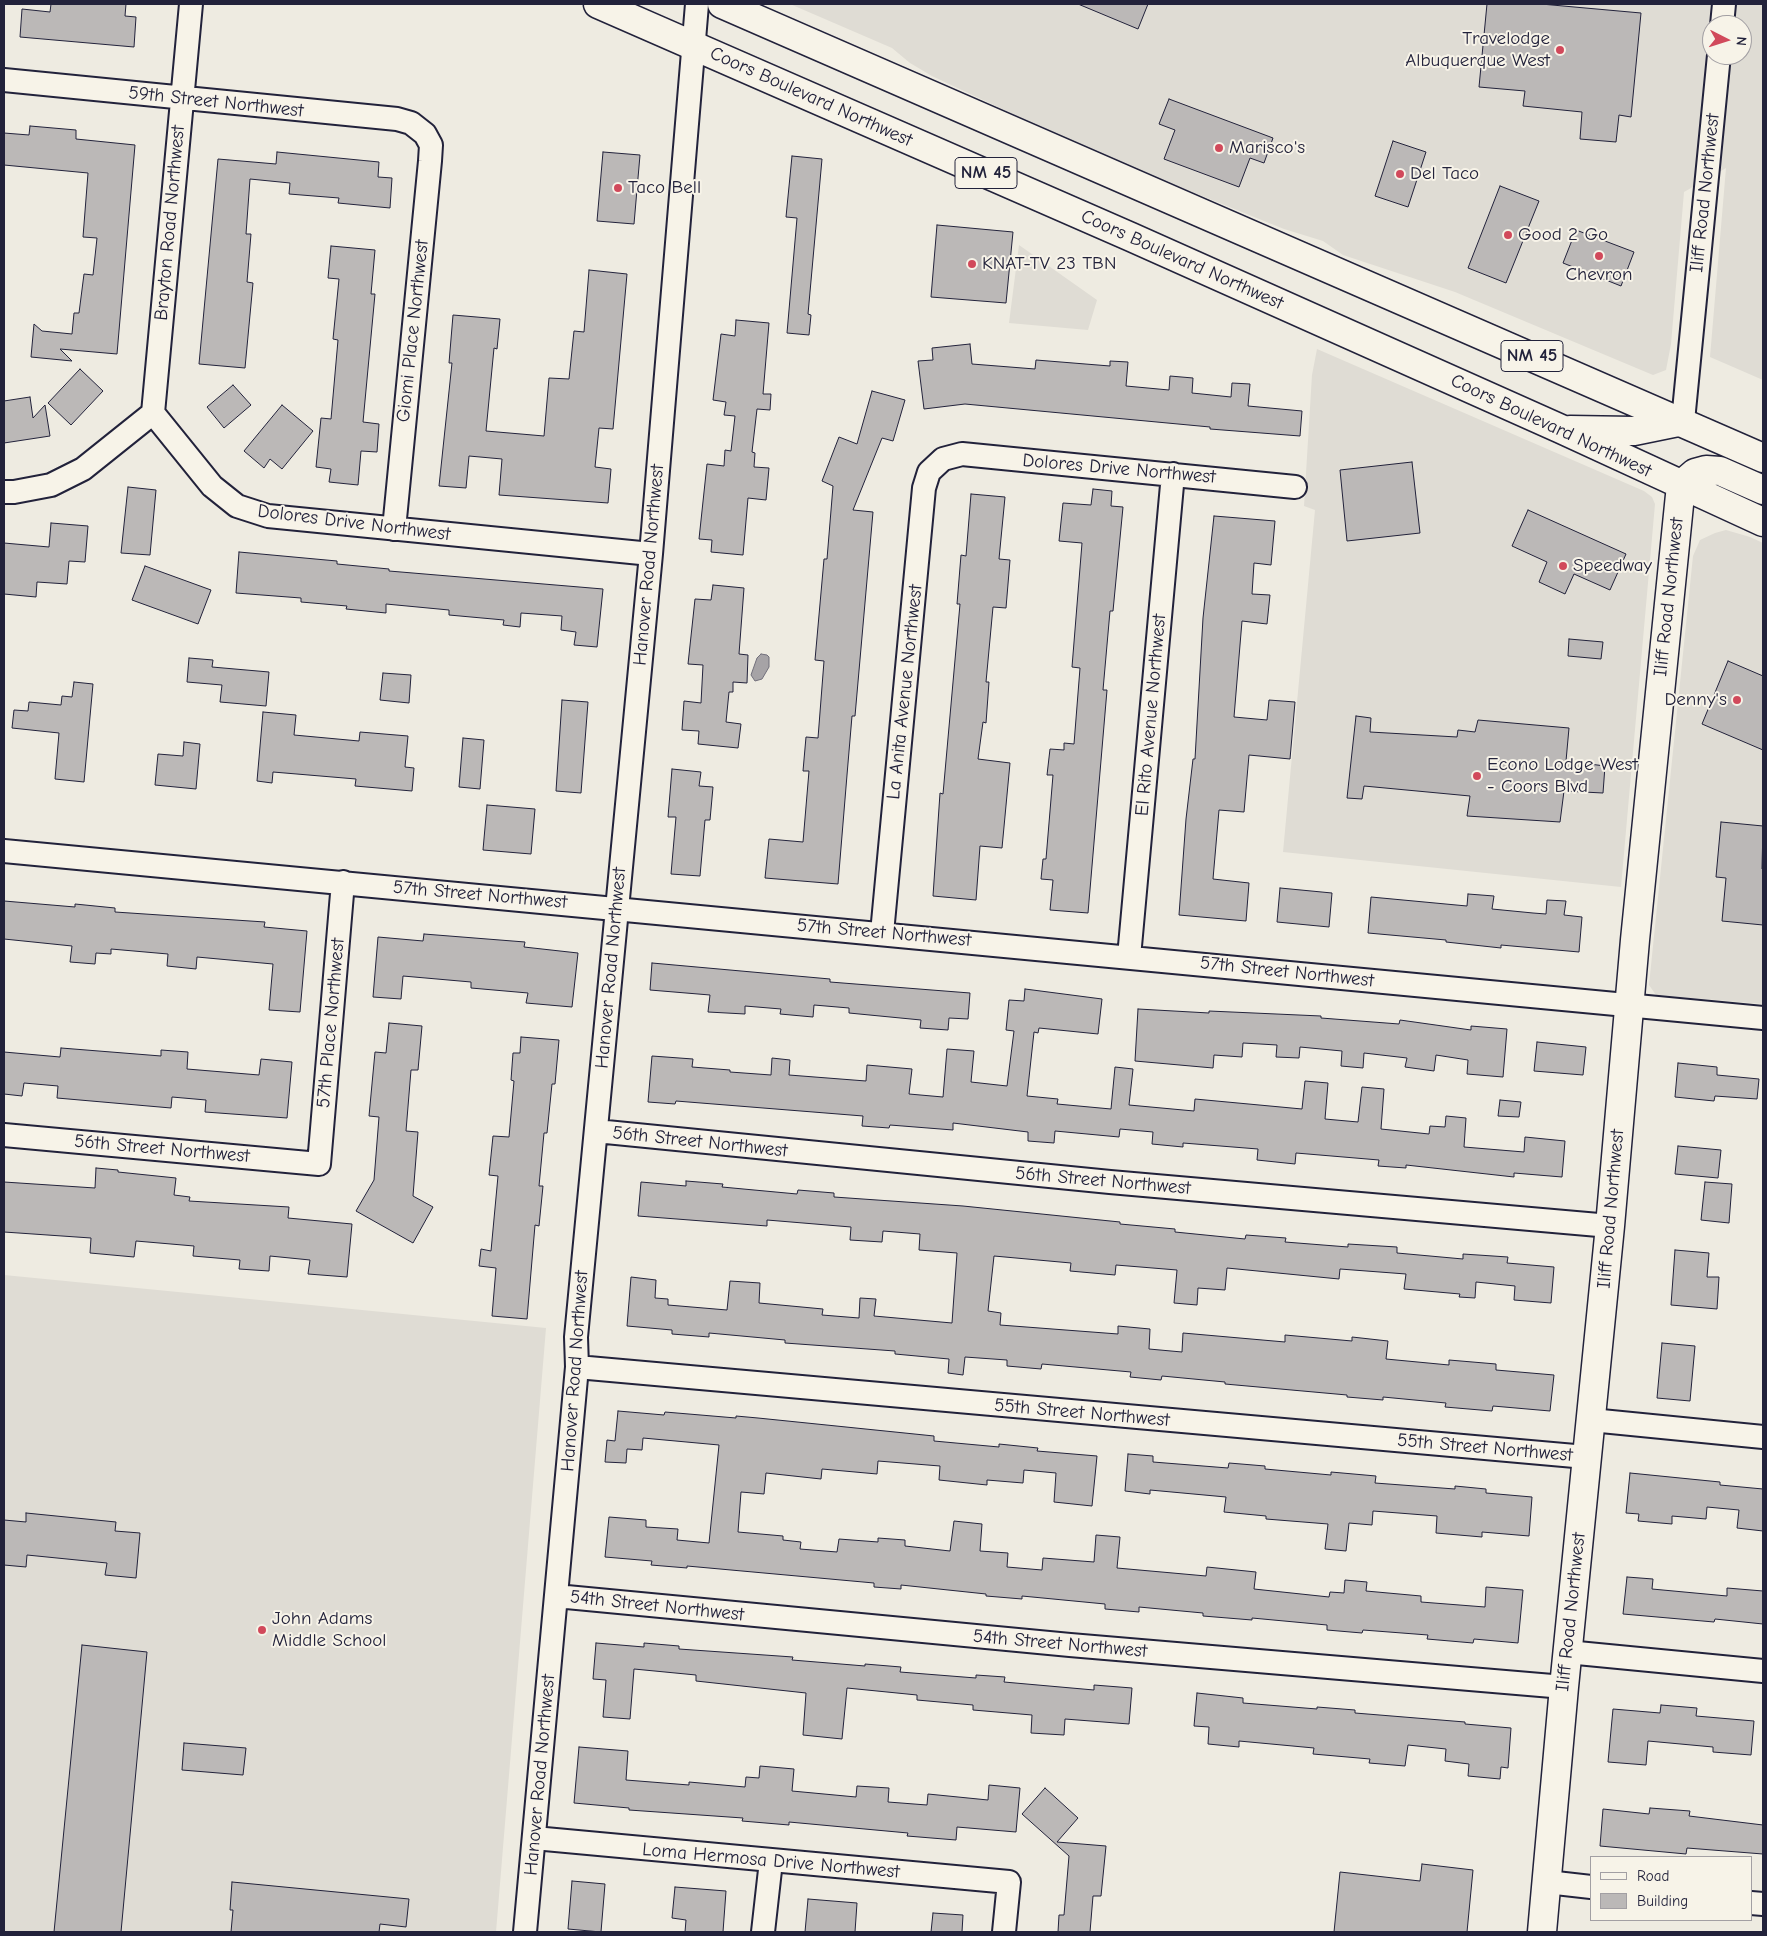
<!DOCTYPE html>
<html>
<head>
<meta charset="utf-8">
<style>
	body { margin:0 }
	#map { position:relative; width:1767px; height:1936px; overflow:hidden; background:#eeebe1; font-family:"Comic Neue",sans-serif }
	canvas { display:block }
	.frame { position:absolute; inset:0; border:5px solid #22223b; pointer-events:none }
	.legend { position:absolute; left:1590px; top:1856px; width:162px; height:65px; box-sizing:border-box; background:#f7f3e8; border:1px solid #a29fa3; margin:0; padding:6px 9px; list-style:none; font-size:15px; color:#22223b }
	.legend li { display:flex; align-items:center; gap:10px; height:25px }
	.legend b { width:25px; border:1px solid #a29fa3 }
	.north { position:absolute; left:1702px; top:15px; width:50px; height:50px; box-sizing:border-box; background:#f7f3e8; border:1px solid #a29fa3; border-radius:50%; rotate:95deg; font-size:14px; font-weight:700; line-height:20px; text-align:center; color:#22223b }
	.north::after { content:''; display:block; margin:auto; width:18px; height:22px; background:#d1495b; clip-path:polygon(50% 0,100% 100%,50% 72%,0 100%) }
</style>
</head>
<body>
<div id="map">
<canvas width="1767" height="1936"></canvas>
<div class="frame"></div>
<ul class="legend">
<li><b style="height:6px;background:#f7f3e8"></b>Road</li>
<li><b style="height:14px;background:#bbb8b7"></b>Building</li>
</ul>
<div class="north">N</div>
</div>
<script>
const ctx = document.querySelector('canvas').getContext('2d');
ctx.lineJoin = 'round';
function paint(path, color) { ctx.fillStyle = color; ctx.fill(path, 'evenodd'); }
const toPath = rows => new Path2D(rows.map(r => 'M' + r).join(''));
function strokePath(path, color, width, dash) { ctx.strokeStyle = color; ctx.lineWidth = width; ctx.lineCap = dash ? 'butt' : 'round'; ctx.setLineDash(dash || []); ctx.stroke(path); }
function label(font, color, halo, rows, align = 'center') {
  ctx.font = font + ' "Comic Neue",sans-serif'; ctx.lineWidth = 4; ctx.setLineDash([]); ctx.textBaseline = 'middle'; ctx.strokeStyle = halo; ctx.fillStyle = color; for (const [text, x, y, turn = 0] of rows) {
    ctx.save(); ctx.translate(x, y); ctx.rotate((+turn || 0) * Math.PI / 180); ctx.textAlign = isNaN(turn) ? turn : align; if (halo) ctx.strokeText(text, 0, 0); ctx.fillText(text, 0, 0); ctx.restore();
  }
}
paint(toPath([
	[790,4,1763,4,1763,380,1710,357,1726,168,1684,192,1671,344,1666,370,1653,375,1455,292,1343,255,1323,241,1284,229,1098,154,932,76,910,63,892,48],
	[1712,25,1742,25,1742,55,1712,55],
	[1019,245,1097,300,1088,330,1009,323],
	[1317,349,1644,491,1652,497,1655,504,1621,887,1283,852,1315,510,1304,506,1312,375],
	[1726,530,1750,537,1763,543,1763,1004,1656,995,1649,985,1693,556,1700,540,1715,533],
	[4,1275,546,1328,496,1932,4,1932]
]), '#dfdcd4');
const water = toPath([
	[761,654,767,655,769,657,769,667,762,679,755,681,751,675,757,658,761,654]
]);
paint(water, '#a6a3a6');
strokePath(water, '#716f7b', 1);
const building = toPath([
	[51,4,126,4,125,16,136,17,134,47,20,37,22,9,50,12,51,4],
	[1078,4,1148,4,1138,29,1078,4],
	[1487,4,1541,4,1641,13,1631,117,1619,115,1616,142,1580,139,1582,112,1523,106,1525,91,1479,87,1487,4],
	[1169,99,1273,138,1264,163,1250,158,1239,187,1164,159,1175,130,1159,124,1169,99],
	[30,126,76,130,76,139,135,145,117,354,60,349,72,361,31,357,34,324,42,331,72,334,74,313,79,313,84,274,93,275,97,238,83,237,88,173,4,165,4,133,29,135,30,126],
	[1393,141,1426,152,1408,207,1375,196,1393,141],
	[277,152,379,162,378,177,392,178,390,208,338,203,339,198,289,194,290,183,250,179,246,234,251,234,247,282,253,283,245,368,199,364,218,159,276,164,277,152],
	[603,152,640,155,634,224,597,221,603,152],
	[792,156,822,159,808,314,811,315,809,335,787,333,797,218,786,217,792,156],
	[1500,186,1539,201,1506,283,1468,268,1500,186],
	[937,225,1013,232,1006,303,931,297,937,225],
	[1576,230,1634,252,1621,286,1563,263,1576,230],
	[331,246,375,250,371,294,375,294,363,422,379,424,377,452,361,451,358,485,329,482,331,469,316,467,321,418,331,419,338,340,333,339,339,279,328,278,331,246],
	[589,270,627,274,613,429,599,428,595,467,611,469,608,503,499,495,502,459,469,456,466,488,439,486,452,363,449,363,453,315,500,319,497,349,494,348,486,431,544,436,549,378,569,379,574,331,584,332,589,270],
	[736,320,769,323,763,394,771,394,770,410,757,409,752,452,755,453,754,467,769,468,766,500,748,498,743,555,711,552,712,540,699,539,707,464,724,466,725,450,731,451,735,416,724,415,726,402,713,400,721,334,735,336,736,320],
	[970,344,972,364,1035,369,1036,360,1110,366,1110,361,1128,362,1126,386,1169,390,1170,376,1193,378,1192,393,1231,397,1232,383,1250,384,1248,406,1302,411,1300,436,1210,429,1210,427,965,404,924,409,918,361,933,360,932,348,970,344],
	[80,369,103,391,71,425,48,403,80,369],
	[233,385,251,405,224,428,207,407,233,385],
	[872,391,905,400,893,441,882,438,853,510,873,512,855,716,852,716,847,775,838,884,765,878,769,839,803,842,809,771,803,771,806,737,818,738,824,661,815,660,824,559,827,559,833,486,822,481,839,437,857,444,872,391],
	[30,397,33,418,45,405,50,436,4,443,4,401,30,397],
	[282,405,313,431,282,469,270,459,264,468,244,451,282,405],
	[1412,462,1420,533,1347,541,1340,470,1412,462],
	[128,487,156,490,150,555,121,553,128,487],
	[1093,489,1112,491,1111,506,1123,507,1113,611,1110,611,1103,690,1107,690,1088,913,1050,910,1053,880,1041,879,1043,859,1046,859,1053,775,1047,775,1050,749,1064,750,1064,743,1074,744,1080,668,1072,667,1082,543,1059,541,1063,503,1091,505,1093,489],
	[971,494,1005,497,999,559,1010,560,1006,608,993,607,986,682,989,682,986,723,983,722,978,759,1010,763,1002,848,980,846,976,900,933,896,940,793,943,794,960,604,957,604,961,555,966,556,971,494],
	[1528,510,1626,554,1610,590,1574,574,1565,594,1539,582,1547,562,1512,546,1528,510],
	[1214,516,1275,521,1271,565,1254,563,1252,594,1270,595,1267,624,1242,621,1234,717,1267,720,1269,700,1295,702,1290,759,1249,755,1244,812,1219,810,1213,879,1249,883,1246,921,1179,915,1186,819,1193,759,1195,759,1203,618,1214,516],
	[51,523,88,526,85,562,69,561,67,584,37,582,36,597,4,594,4,543,49,547,51,523],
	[239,552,337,561,337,564,389,569,389,571,603,589,597,647,574,645,576,632,561,630,562,616,521,613,520,627,503,625,504,620,449,615,449,610,386,604,386,613,346,609,347,606,301,602,301,598,236,593,239,552],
	[145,566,211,590,198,624,132,600,145,566],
	[713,585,744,588,739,654,748,655,747,683,733,682,733,692,729,692,726,722,741,724,738,748,698,744,699,731,682,730,684,701,701,703,703,665,688,664,695,599,711,600,713,585],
	[1569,639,1603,642,1601,659,1568,656,1569,639],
	[189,658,213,660,212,667,269,672,266,706,220,702,222,685,187,682,189,658],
	[1728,661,1763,676,1763,750,1702,724,1728,661],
	[383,673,411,675,409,703,380,700,383,673],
	[74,682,93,684,84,782,55,779,59,733,12,728,14,710,28,711,29,702,61,705,62,696,72,697,74,682],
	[562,700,588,702,581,793,556,791,562,700],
	[263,712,296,715,294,735,359,741,360,732,408,736,405,767,414,768,412,791,355,786,356,779,273,772,272,783,257,781,263,712],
	[1356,716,1371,718,1370,732,1457,737,1458,730,1475,732,1478,720,1569,728,1566,761,1605,766,1603,793,1564,791,1560,822,1467,816,1470,796,1364,786,1362,799,1347,798,1356,716],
	[463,738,484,740,480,789,459,787,463,738],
	[184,742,200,744,196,789,155,785,158,754,183,756,184,742],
	[672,769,701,772,699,786,713,787,710,820,705,820,700,876,671,874,676,817,668,817,672,769],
	[487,805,535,809,531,854,483,850,487,805],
	[1721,822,1763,826,1762,869,1763,869,1763,925,1722,921,1726,878,1716,877,1721,822],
	[1280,888,1332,893,1329,927,1277,922,1280,888],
	[1468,894,1494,896,1492,909,1533,913,1546,914,1547,900,1566,901,1564,915,1582,917,1579,952,1501,945,1501,948,1446,942,1446,940,1368,933,1371,897,1467,906,1468,894],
	[4,901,75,907,75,904,115,908,115,912,265,922,264,927,307,931,300,1012,269,1010,273,964,197,957,196,969,167,966,168,954,111,949,111,954,96,953,95,964,70,962,72,946,4,939,4,901],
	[424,934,525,942,524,947,578,953,572,1007,526,1003,528,993,471,988,471,982,403,976,401,999,373,997,378,937,423,941,424,934],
	[652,963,830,979,830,982,970,993,968,1019,949,1018,948,1030,920,1028,921,1020,849,1013,849,1008,814,1005,813,1017,780,1014,781,1009,745,1006,745,1014,708,1012,710,995,650,990,652,963],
	[1025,989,1102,999,1098,1034,1039,1028,1038,1033,1034,1032,1027,1096,1058,1099,1057,1104,1111,1109,1115,1067,1133,1069,1129,1105,1194,1111,1195,1099,1302,1109,1305,1081,1328,1083,1325,1119,1358,1122,1362,1087,1384,1089,1381,1129,1429,1134,1430,1126,1445,1127,1446,1116,1466,1118,1464,1147,1524,1152,1525,1137,1565,1141,1562,1177,1514,1173,1514,1177,1406,1165,1406,1168,1378,1166,1379,1160,1296,1153,1295,1164,1257,1160,1258,1149,1183,1143,1183,1147,1152,1144,1153,1132,1120,1129,1119,1137,1055,1131,1054,1143,1028,1141,1028,1132,953,1123,953,1130,890,1125,889,1128,862,1126,863,1116,676,1101,675,1104,648,1102,652,1056,693,1059,692,1067,730,1070,730,1072,771,1075,772,1058,790,1060,789,1075,866,1081,867,1065,912,1069,909,1094,943,1097,947,1049,974,1051,971,1082,1007,1086,1014,1031,1006,1030,1009,1000,1024,1001,1025,989],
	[1138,1009,1209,1013,1209,1011,1321,1016,1321,1018,1399,1024,1400,1020,1471,1030,1471,1026,1507,1029,1503,1077,1467,1074,1468,1060,1436,1055,1434,1071,1405,1067,1407,1058,1364,1053,1363,1068,1341,1066,1342,1051,1300,1047,1299,1058,1276,1057,1277,1045,1243,1043,1242,1057,1214,1055,1213,1068,1135,1061,1138,1009],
	[389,1023,422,1026,418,1070,411,1070,406,1131,418,1132,413,1196,433,1207,413,1243,356,1211,374,1180,379,1117,369,1116,375,1052,386,1053,389,1023],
	[521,1037,559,1040,555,1084,552,1084,547,1133,544,1133,539,1186,543,1186,539,1226,535,1225,527,1319,492,1316,496,1268,479,1266,481,1249,491,1251,498,1176,489,1175,493,1136,509,1137,514,1081,511,1080,513,1053,520,1053,521,1037],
	[1537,1042,1586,1047,1583,1075,1534,1071,1537,1042],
	[61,1048,161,1056,161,1050,188,1052,187,1069,259,1075,261,1059,292,1062,287,1118,205,1112,206,1100,172,1097,171,1108,57,1098,58,1086,24,1083,22,1096,4,1094,4,1052,60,1057,61,1048],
	[1678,1063,1717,1067,1717,1075,1759,1079,1757,1099,1715,1096,1714,1101,1675,1097,1678,1063],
	[1500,1100,1521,1102,1519,1117,1498,1116,1500,1100],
	[1678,1146,1721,1150,1718,1178,1675,1174,1678,1146],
	[96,1168,118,1170,118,1172,176,1178,174,1195,190,1197,189,1201,289,1207,288,1218,352,1224,347,1277,308,1274,310,1260,270,1256,269,1271,239,1269,240,1260,193,1256,194,1246,136,1241,134,1257,90,1253,91,1238,4,1232,4,1182,95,1188,96,1168],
	[686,1181,723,1184,722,1187,797,1194,798,1190,834,1193,834,1197,963,1206,1120,1222,1120,1224,1175,1229,1175,1232,1245,1239,1246,1235,1286,1238,1285,1242,1348,1247,1348,1244,1397,1247,1397,1253,1463,1259,1463,1254,1508,1257,1507,1263,1554,1267,1551,1303,1514,1300,1515,1286,1476,1282,1475,1298,1459,1297,1460,1294,1404,1289,1406,1274,1340,1269,1339,1279,1227,1268,1225,1290,1198,1288,1197,1305,1174,1303,1177,1270,1116,1265,1115,1275,1070,1271,1071,1263,994,1256,988,1311,1001,1313,1000,1325,1118,1334,1118,1326,1150,1329,1149,1349,1182,1352,1183,1333,1285,1342,1285,1335,1352,1341,1352,1337,1388,1341,1386,1359,1449,1365,1449,1360,1496,1364,1496,1370,1554,1375,1550,1411,1493,1406,1492,1411,1445,1407,1446,1403,1383,1397,1383,1400,1347,1397,1347,1395,1225,1384,1225,1382,1162,1376,1161,1380,1130,1377,1131,1372,1042,1364,1041,1369,1007,1366,1007,1360,965,1357,963,1375,948,1373,949,1359,895,1354,895,1351,785,1343,785,1340,709,1333,709,1337,672,1334,672,1330,627,1326,631,1277,656,1280,655,1298,668,1299,668,1305,727,1310,730,1281,760,1283,759,1303,823,1309,822,1315,859,1318,860,1298,876,1299,874,1316,952,1323,957,1253,919,1250,920,1234,883,1231,882,1242,850,1240,851,1227,767,1220,767,1226,638,1216,641,1182,686,1186,686,1181],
	[1705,1182,1732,1184,1729,1223,1701,1220,1705,1182],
	[1675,1250,1709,1253,1707,1277,1719,1277,1717,1309,1671,1305,1675,1250],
	[1662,1343,1695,1346,1690,1401,1657,1398,1662,1343],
	[618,1411,664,1415,665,1412,736,1418,736,1416,758,1418,934,1436,934,1441,999,1447,999,1444,1038,1448,1037,1451,1097,1456,1092,1506,1054,1502,1056,1473,1024,1470,1023,1483,987,1480,987,1485,939,1480,940,1466,878,1461,877,1474,822,1469,821,1479,766,1473,764,1494,741,1492,738,1532,783,1536,783,1540,801,1542,800,1549,837,1552,839,1539,878,1542,878,1538,905,1540,905,1546,950,1551,954,1521,982,1524,980,1551,1008,1553,1007,1567,1042,1570,1043,1558,1094,1562,1096,1535,1120,1537,1117,1568,1206,1576,1207,1567,1256,1572,1254,1589,1329,1597,1330,1592,1344,1593,1345,1580,1367,1582,1366,1591,1421,1596,1421,1602,1485,1607,1486,1587,1523,1590,1518,1643,1474,1639,1473,1643,1427,1639,1428,1635,1363,1630,1362,1633,1327,1630,1327,1625,1252,1618,1252,1620,1203,1616,1203,1613,1139,1607,1139,1612,1105,1609,1105,1604,1022,1596,1022,1599,986,1596,986,1594,901,1585,901,1589,874,1587,874,1583,687,1566,687,1568,651,1565,652,1561,605,1557,609,1517,646,1520,646,1527,678,1529,677,1540,709,1543,719,1445,643,1438,642,1450,627,1449,626,1463,605,1462,607,1440,615,1441,618,1411],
	[1128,1454,1153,1456,1153,1462,1228,1468,1229,1463,1265,1466,1265,1469,1331,1475,1331,1472,1376,1476,1375,1483,1455,1489,1455,1486,1486,1489,1486,1493,1532,1497,1529,1536,1482,1532,1482,1537,1436,1533,1437,1516,1373,1511,1372,1525,1349,1523,1346,1551,1325,1549,1328,1524,1266,1519,1266,1516,1224,1512,1226,1497,1150,1490,1150,1494,1125,1491,1128,1454],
	[1630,1473,1720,1482,1720,1485,1763,1489,1763,1531,1737,1528,1739,1510,1707,1507,1706,1519,1672,1516,1672,1524,1638,1521,1639,1514,1626,1513,1630,1473],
	[26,1513,116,1522,115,1531,140,1533,136,1578,105,1575,107,1563,27,1555,26,1567,4,1565,4,1520,26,1522,26,1513],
	[1627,1577,1653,1579,1652,1589,1727,1596,1727,1588,1763,1591,1763,1624,1715,1619,1714,1622,1623,1614,1627,1577],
	[596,1643,644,1647,644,1643,679,1646,679,1649,793,1657,792,1660,865,1666,865,1664,901,1667,900,1672,976,1678,976,1675,1005,1677,1004,1682,1094,1690,1094,1685,1132,1688,1129,1724,1065,1719,1064,1735,1031,1733,1032,1715,973,1710,973,1705,917,1700,917,1695,847,1688,842,1739,803,1735,806,1693,696,1681,696,1675,634,1669,630,1719,603,1717,606,1680,593,1679,596,1643],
	[82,1645,147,1652,121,1932,54,1932,82,1645],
	[1197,1693,1243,1698,1243,1703,1317,1709,1317,1707,1355,1710,1355,1713,1465,1722,1465,1724,1511,1728,1508,1768,1501,1767,1500,1779,1468,1776,1469,1764,1445,1761,1446,1749,1408,1745,1405,1766,1369,1763,1370,1759,1313,1754,1314,1748,1239,1741,1239,1747,1208,1744,1209,1727,1194,1726,1197,1693],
	[1661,1705,1697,1708,1696,1716,1754,1721,1751,1755,1713,1752,1713,1747,1648,1741,1646,1765,1608,1762,1613,1709,1660,1713,1661,1705],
	[184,1743,246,1748,243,1775,182,1770,184,1743],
	[579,1747,628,1751,626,1780,689,1785,689,1782,745,1787,746,1777,759,1778,760,1766,794,1769,792,1791,856,1797,857,1786,889,1788,888,1802,927,1805,928,1794,988,1800,989,1785,1020,1788,1016,1832,957,1827,956,1840,907,1836,908,1833,789,1822,789,1825,742,1821,743,1818,629,1810,629,1808,574,1803,579,1747],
	[1045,1788,1078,1818,1057,1842,1106,1846,1101,1896,1093,1896,1090,1932,1058,1932,1059,1915,1064,1915,1069,1856,1022,1814,1045,1788],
	[1650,1808,1690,1811,1689,1816,1763,1825,1763,1854,1687,1848,1686,1854,1600,1846,1603,1809,1649,1814,1650,1808],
	[1422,1864,1473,1870,1467,1932,1334,1932,1340,1872,1420,1881,1422,1864],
	[572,1881,605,1884,601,1932,568,1929,572,1881],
	[232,1882,409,1899,406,1927,380,1924,379,1932,231,1932,233,1910,230,1910,232,1882],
	[675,1887,726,1891,723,1932,685,1932,686,1920,672,1918,675,1887],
	[808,1899,857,1903,855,1932,805,1932,808,1899],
	[933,1913,963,1915,962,1932,931,1932,933,1913]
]);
paint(building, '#bbb8b7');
strokePath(building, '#22223b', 1);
const minor = toPath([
	[1722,25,1724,4],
	[4,80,397,119,411,123,425,134,431,145,430,161,394,529],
	[153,413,212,486,237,506,268,516,651,554],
	[153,413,191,4],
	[1683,421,1719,55],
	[4,492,14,492,51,485,83,469,153,413],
	[4,851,1763,1018],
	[882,933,924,488,929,472,943,459,962,454,1295,487],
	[1129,957,1173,474],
	[596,1131,1110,1182,1610,1226],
	[4,1135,319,1164,343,882],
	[577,1367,1586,1457],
	[1591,1420,1763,1437],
	[556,1596,1070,1645,1564,1687],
	[1567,1652,1763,1671],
	[534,1838,1009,1882,1004,1932],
	[1547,1882,1591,1887],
	[1751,1903,1763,1904],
	[525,1932,577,1367,576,1337,651,554,697,4],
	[763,1932,771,1861]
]);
const major = toPath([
	[598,4,1131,237,1561,429,1763,522],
	[722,4,1763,458],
	[1570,430,1634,431,1683,421],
	[1681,485,1695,473,1706,470,1720,471,1763,490],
	[1542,1932,1564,1687,1610,1226,1635,940,1681,485]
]);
strokePath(minor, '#22223b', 26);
strokePath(major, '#22223b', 31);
strokePath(minor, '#f7f3e8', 22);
strokePath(major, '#f7f3e8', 28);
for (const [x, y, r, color] of [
	[1560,50,5,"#d1495b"],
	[1219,148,5,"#d1495b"],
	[1400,174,5,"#d1495b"],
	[618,188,5,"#d1495b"],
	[1508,235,5,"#d1495b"],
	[1599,256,5,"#d1495b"],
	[972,264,5,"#d1495b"],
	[1563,566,5,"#d1495b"],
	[1737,700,5,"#d1495b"],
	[1477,776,5,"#d1495b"],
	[262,1630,5,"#d1495b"]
]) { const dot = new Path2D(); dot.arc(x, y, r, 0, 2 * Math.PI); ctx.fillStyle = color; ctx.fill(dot); strokePath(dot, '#f7f3e8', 2); }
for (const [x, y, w] of [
	[986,173,62],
	[1532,356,62]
]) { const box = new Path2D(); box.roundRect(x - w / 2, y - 15.5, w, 31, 4); ctx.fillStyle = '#f7f3e8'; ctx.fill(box); strokePath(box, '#22223b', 1); }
label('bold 18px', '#22223b', null, [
	["NM 45",986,173],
	["NM 45",1532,356]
]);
label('19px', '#22223b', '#f7f3e8', [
	["Travelodge",1550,39,"right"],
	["Albuquerque West",1550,61,"right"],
	["Marisco's",1229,148],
	["Del Taco",1410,174],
	["Taco Bell",628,188],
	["Good 2 Go",1518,235],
	["KNAT-TV 23 TBN",982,264],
	["Chevron",1599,275,"center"],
	["Speedway",1573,566],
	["Denny's",1727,700,"right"],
	["Econo Lodge West",1487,765],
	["- Coors Blvd",1487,787],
	["John Adams",272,1619],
	["Middle School",272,1641]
], 'left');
label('19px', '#22223b', '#f7f3e8', [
	["Coors Boulevard Northwest",811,97,24],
	["59th Street Northwest",216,102,6],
	["Iliff Road Northwest",1705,193,-84],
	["Brayton Road Northwest",170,223,-85],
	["Coors Boulevard Northwest",1182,260,24],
	["Giomi Place Northwest",413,331,-84],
	["Coors Boulevard Northwest",1551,426,25],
	["Dolores Drive Northwest",1119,469,5],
	["Dolores Drive Northwest",354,523,7],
	["Hanover Road Northwest",649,565,-85],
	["Iliff Road Northwest",1669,597,-84],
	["La Anita Avenue Northwest",905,692,-84],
	["El Rito Avenue Northwest",1151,715,-85],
	["57th Street Northwest",480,895,5],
	["57th Street Northwest",884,933,5],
	["Hanover Road Northwest",611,968,-85],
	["57th Street Northwest",1287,972,6],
	["57th Place Northwest",331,1023,-85],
	["56th Street Northwest",700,1142,6],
	["56th Street Northwest",162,1149,5],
	["56th Street Northwest",1103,1181,5],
	["Iliff Road Northwest",1611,1209,-85],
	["Hanover Road Northwest",575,1371,-86],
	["55th Street Northwest",1082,1413,5],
	["55th Street Northwest",1485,1448,5],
	["54th Street Northwest",657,1606,6],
	["Iliff Road Northwest",1571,1612,-84],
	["54th Street Northwest",1060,1644,5],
	["Hanover Road Northwest",540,1775,-85],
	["Loma Hermosa Drive Northwest",771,1861,5]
]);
</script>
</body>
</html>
